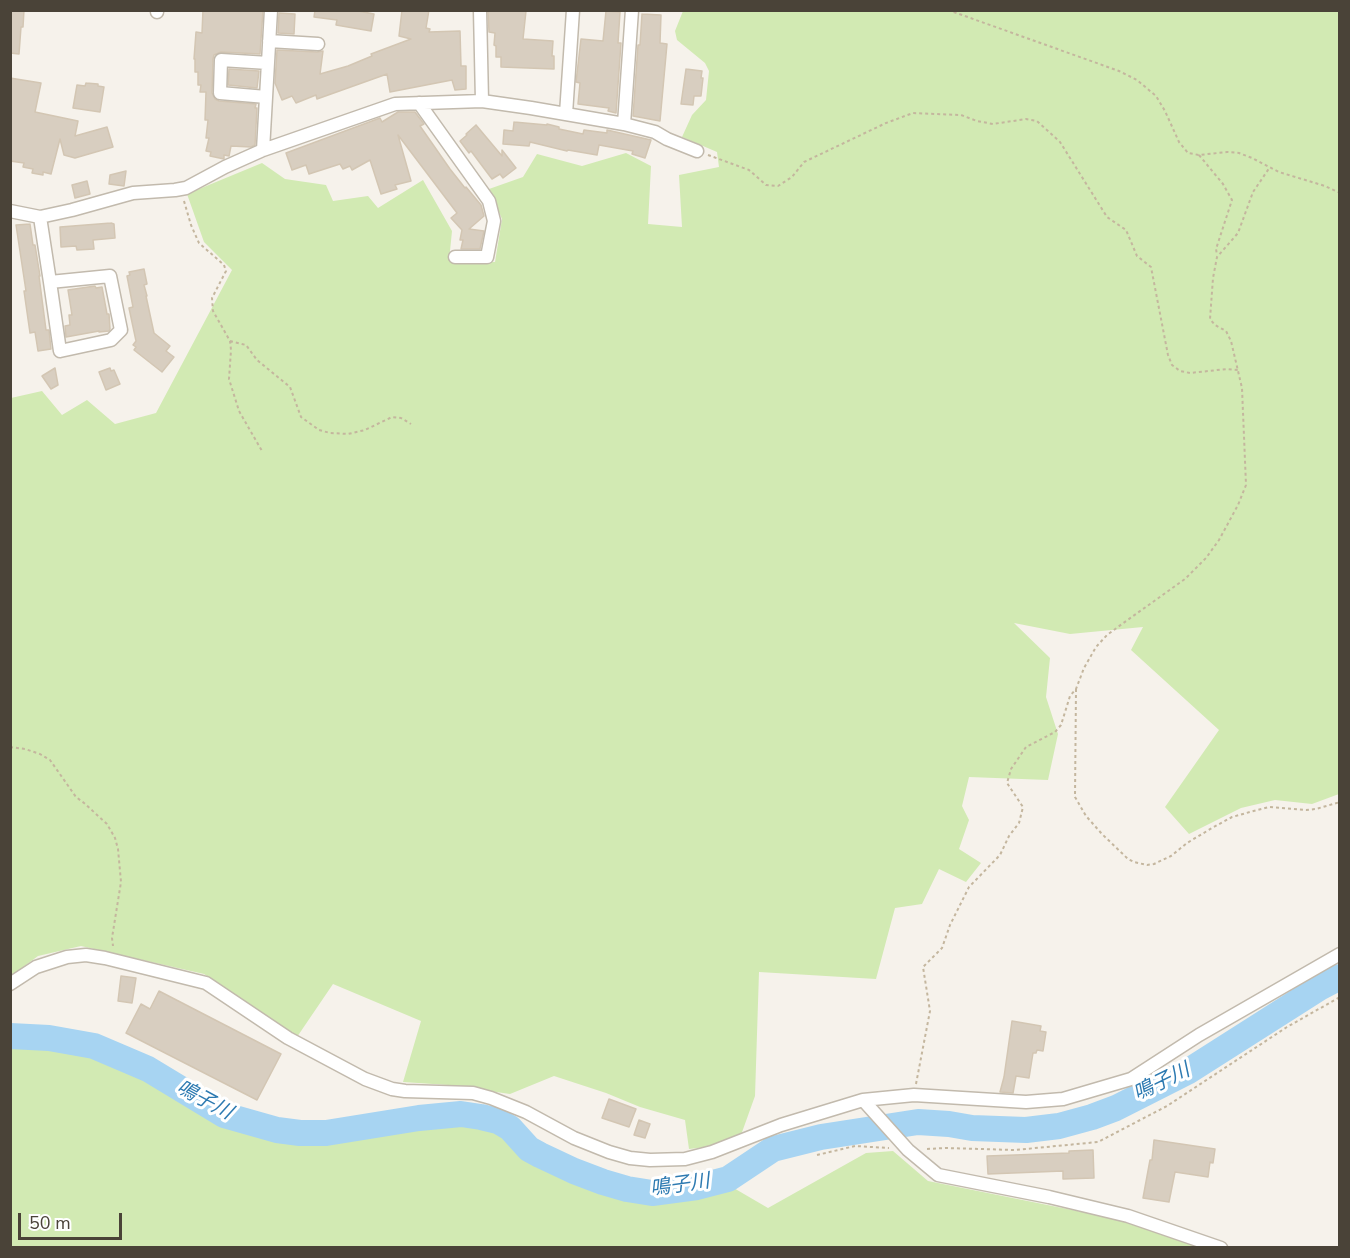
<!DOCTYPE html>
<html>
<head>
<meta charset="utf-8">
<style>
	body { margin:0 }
	#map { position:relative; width:1350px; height:1258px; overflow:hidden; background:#f6f2eb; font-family:"Nunito Sans",sans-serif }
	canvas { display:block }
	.frame { position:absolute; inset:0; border:12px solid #4a4338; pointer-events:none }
	.scale { position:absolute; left:18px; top:1213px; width:104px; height:27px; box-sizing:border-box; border:3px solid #4a4338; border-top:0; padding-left:8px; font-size:18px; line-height:21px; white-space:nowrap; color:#4a4338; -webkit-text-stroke:4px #fff; paint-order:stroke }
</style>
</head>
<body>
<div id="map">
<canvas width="1350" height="1258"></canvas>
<div class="frame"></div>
<div class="scale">50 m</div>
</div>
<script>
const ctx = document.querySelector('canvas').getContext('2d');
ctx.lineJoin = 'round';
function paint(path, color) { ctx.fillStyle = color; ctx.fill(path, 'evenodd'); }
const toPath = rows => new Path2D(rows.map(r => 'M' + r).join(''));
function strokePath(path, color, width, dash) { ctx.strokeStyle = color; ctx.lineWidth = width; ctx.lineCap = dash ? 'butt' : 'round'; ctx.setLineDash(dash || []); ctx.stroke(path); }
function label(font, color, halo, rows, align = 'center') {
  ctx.font = font + ' "Nunito Sans","Noto Sans JP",sans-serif'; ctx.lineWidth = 6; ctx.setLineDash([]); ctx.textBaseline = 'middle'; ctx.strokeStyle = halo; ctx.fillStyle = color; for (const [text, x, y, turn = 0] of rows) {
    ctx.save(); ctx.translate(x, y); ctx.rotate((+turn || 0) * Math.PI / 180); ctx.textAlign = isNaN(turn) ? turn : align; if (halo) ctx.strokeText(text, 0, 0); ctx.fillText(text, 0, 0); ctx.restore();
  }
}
paint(toPath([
	[683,11,1339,11,1339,794,1312,804,1275,800,1241,808,1189,834,1165,807,1219,730,1131,650,1143,627,1070,634,1014,623,1050,658,1046,697,1058,734,1048,780,969,777,962,806,969,820,959,849,981,863,966,882,939,869,922,904,895,908,876,979,759,972,755,1096,741,1135,707,1147,689,1149,685,1120,640,1107,606,1093,554,1076,510,1094,448,1085,403,1082,421,1021,333,984,297,1037,204,974,81,946,38,956,11,976,11,398,42,391,62,415,87,400,115,424,156,413,232,270,204,242,187,194,262,163,285,179,326,185,333,201,368,196,378,208,423,180,452,231,449,261,495,262,502,219,489,189,523,177,537,154,582,166,626,153,651,166,648,224,682,227,679,175,719,167,717,152,682,137,692,115,706,100,709,71,705,63,677,40,675,31],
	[10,1045,48,1047,91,1055,144,1078,220,1124,276,1139,299,1142,327,1142,420,1127,461,1123,479,1126,494,1130,504,1135,523,1156,535,1163,600,1191,625,1198,652,1202,699,1196,732,1187,768,1208,866,1153,893,1151,928,1181,1127,1221,1200,1247,11,1247]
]), '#d2eab3');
strokePath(toPath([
	[10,1036,49,1038,94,1046,148,1069,224,1115,277,1130,300,1133,326,1133,419,1118,461,1114,481,1117,498,1121,510,1128,529,1149,540,1155,574,1171,603,1182,627,1189,652,1193,697,1187,728,1179,773,1149,821,1137,918,1122,949,1124,972,1128,1026,1130,1059,1126,1092,1117,1116,1108,1187,1072,1319,988,1340,977]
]), '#a7d4f2', 26);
const building = toPath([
	[10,10,24,10,23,27,21,27,19,54,10,53,10,10],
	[203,10,263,10,260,54,221,52,214,55,213,59,212,93,215,99,219,101,256,104,255,108,257,108,255,145,251,147,231,146,229,156,224,155,224,159,210,156,211,152,206,151,209,138,206,138,208,120,205,120,206,92,200,92,201,85,198,85,198,72,195,72,195,59,194,59,196,32,202,33,203,10],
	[315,10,353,10,374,14,371,31,336,25,337,20,314,17,315,10],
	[402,10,429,10,426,28,430,29,429,32,460,31,461,66,466,66,466,89,455,90,452,80,390,92,387,74,317,99,316,95,296,103,292,96,282,100,275,83,277,50,317,52,323,51,320,74,348,66,372,56,371,54,411,39,399,36,402,10],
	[491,10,526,11,523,39,553,41,552,56,554,56,554,69,501,67,501,57,496,57,496,46,494,45,495,33,489,32,488,11,491,10],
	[606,11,620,12,618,43,621,43,616,113,608,111,609,108,578,104,580,83,576,82,581,39,603,41,606,11],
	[279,13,295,14,294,34,278,33,279,13],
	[642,14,661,15,660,43,667,44,660,121,633,116,638,45,640,45,642,14],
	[229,69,259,71,257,88,228,85,229,69],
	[686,69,702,71,701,78,703,78,701,96,694,96,693,105,681,104,686,69],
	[10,78,41,83,35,112,78,121,75,136,107,127,113,147,75,158,64,155,60,139,51,174,43,172,43,175,32,173,33,169,23,167,24,163,10,161,10,78],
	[86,83,98,84,98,86,104,87,100,112,73,108,77,85,85,86,86,83],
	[398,112,415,112,424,124,420,126,450,169,465,188,466,187,481,205,484,216,469,229,484,231,480,249,461,249,463,240,460,240,462,230,451,218,457,213,398,135,411,181,395,185,397,189,381,194,370,160,352,170,350,166,343,169,340,164,309,174,306,165,292,170,286,153,380,118,382,122,398,112],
	[514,122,547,125,547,124,559,127,559,129,583,134,584,130,607,133,607,130,651,140,645,158,632,154,633,151,599,145,597,155,568,150,567,151,530,142,529,146,503,144,504,130,513,131,514,122],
	[476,125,502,156,502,150,516,168,503,178,500,174,492,179,471,151,469,153,460,141,467,135,466,134,476,125],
	[126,171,124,186,109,184,110,175,126,171],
	[87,181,90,194,75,198,72,185,87,181],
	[111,223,114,224,115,238,93,240,94,249,77,250,76,246,61,247,60,227,111,223],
	[30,224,33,245,35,245,40,276,39,276,46,330,49,330,51,349,38,351,35,332,30,333,24,291,26,291,16,225,30,224],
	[144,269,147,284,144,285,147,296,146,296,154,333,170,346,166,351,174,357,162,372,134,350,136,347,133,345,136,341,129,308,133,307,127,276,130,275,129,272,144,269],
	[95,286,96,288,102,287,107,314,109,314,110,329,109,331,99,332,99,331,66,337,65,326,70,325,69,315,72,315,68,290,95,286],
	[55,368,58,385,51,389,42,376,55,368],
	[110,368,111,371,114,370,120,384,106,390,99,372,110,368],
	[121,976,136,978,132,1003,118,1001,121,976],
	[159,991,281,1054,257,1100,126,1033,141,1004,150,1009,159,991],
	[1012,1021,1041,1026,1040,1031,1046,1032,1043,1051,1037,1050,1036,1053,1033,1053,1029,1078,1016,1076,1013,1093,1000,1092,1004,1077,1012,1021],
	[609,1099,636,1109,629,1127,602,1118,609,1099],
	[639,1120,650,1124,645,1138,634,1135,639,1120],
	[1154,1140,1215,1149,1213,1163,1210,1162,1208,1177,1175,1172,1169,1202,1143,1198,1150,1160,1152,1160,1154,1140],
	[1093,1150,1094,1178,1063,1179,1063,1171,988,1174,987,1156,1069,1153,1069,1151,1093,1150]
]);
paint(building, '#d8cec0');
strokePath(building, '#d3c6b3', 1.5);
const minor = toPath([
	[157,10,157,12],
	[480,10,482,101],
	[269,41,318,44],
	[266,97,220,93,221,60,268,63],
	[419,103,489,201,494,221,487,257,455,257],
	[566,114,573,10],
	[624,124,632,10],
	[263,150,271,10],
	[10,211,40,217,72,210,133,193,175,190,186,188,225,167,263,150,395,104,482,101,531,108,624,124,655,132,667,139,697,151],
	[40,217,50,282,60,351,111,340,121,330,110,276,50,282],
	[10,984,36,967,67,957,86,955,105,958,206,983,288,1038,365,1079,392,1089,405,1091,473,1093,491,1098,526,1112,574,1138,609,1152,630,1158,650,1160,685,1159,712,1152,781,1125,863,1100,914,1095,1026,1102,1063,1099,1131,1079,1199,1035,1340,954],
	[863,1100,908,1150,938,1175,1049,1197,1128,1216,1221,1248]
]);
strokePath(minor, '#c2baad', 15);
strokePath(toPath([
	[948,10,1119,71,1137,80,1156,96,1165,111,1179,142,1188,153,1199,155,1227,152,1239,153,1252,158,1279,172,1325,186,1340,193],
	[708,155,749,170,766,185,778,186,792,177,804,162,886,123,913,113,961,115,977,121,993,124,1026,119,1037,121,1060,142,1107,217,1126,230,1137,256,1151,267,1168,355,1172,365,1180,371,1190,373,1227,369,1238,370],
	[1199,155,1223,184,1232,200,1216,249,1217,255],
	[184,201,191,225,199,243,224,265,226,271,212,298,213,311,230,341,231,350,229,379,239,411,262,451],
	[230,341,246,345,257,360,290,387,301,417,319,430,330,433,348,434,365,430,392,417,401,418,411,424],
	[1076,689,1075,797,1086,816,1102,834,1128,859,1134,862,1147,865,1154,864,1171,856,1187,843,1212,828,1232,817,1250,812,1269,807,1306,810,1316,809,1340,802],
	[10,747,25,749,40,754,50,760,76,797,84,803,107,824,115,838,118,849,121,882,112,938,113,946],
	[916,1084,930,1011,923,967,942,948,950,925,969,887,1000,855,1009,836,1019,823,1023,807,1007,783,1011,769,1026,747,1055,732,1061,725,1070,696,1076,689,1084,668,1096,647,1107,635,1122,624,1185,579,1206,558,1219,540,1238,505,1246,485,1242,388,1231,341,1226,331,1215,325,1210,319,1213,278,1217,257,1238,233,1253,192,1270,167],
	[927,1149,945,1148,1015,1150,1098,1142,1167,1106,1287,1027,1340,997],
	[817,1155,855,1146,889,1148]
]), '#c4b69e', 2, [3, 3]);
strokePath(minor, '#fff', 12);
label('italic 20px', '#2d7ab1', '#fff', [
	["鳴子川",1162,1083,-26],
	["鳴子川",204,1101,28],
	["鳴子川",680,1186,-8]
]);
</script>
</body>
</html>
